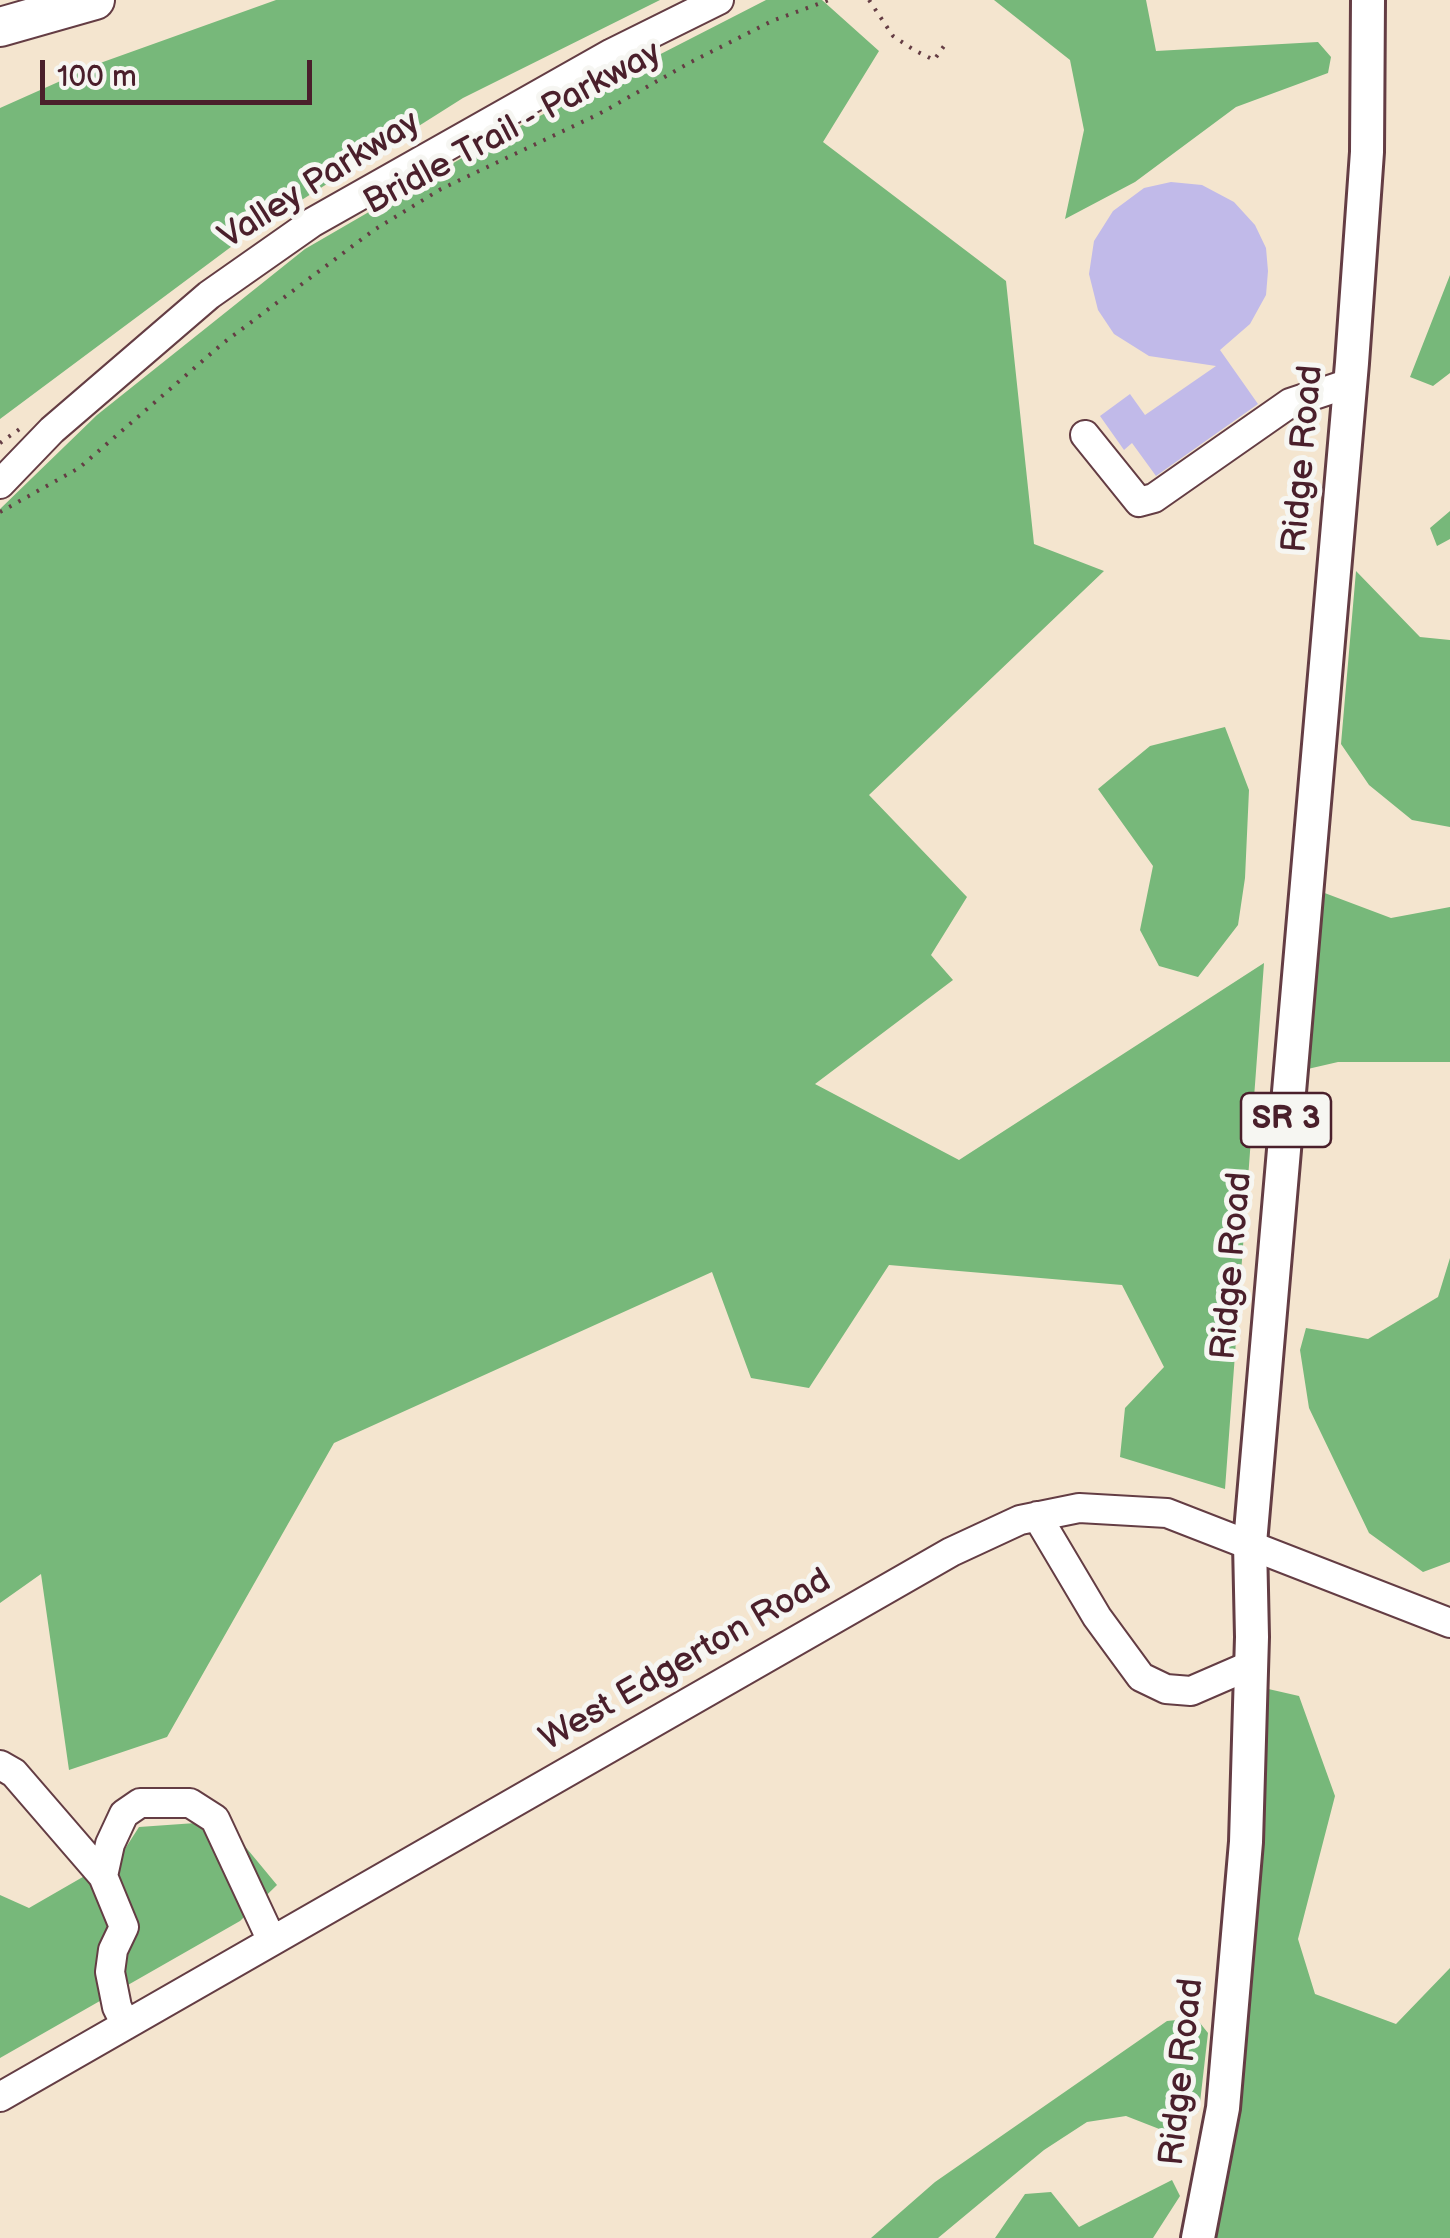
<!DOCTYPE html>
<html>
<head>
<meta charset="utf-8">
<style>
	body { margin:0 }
	#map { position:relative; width:1450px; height:2238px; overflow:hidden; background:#f4e5cf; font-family:"Balsamiq Sans",sans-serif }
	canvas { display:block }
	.scale { position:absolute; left:40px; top:60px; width:272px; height:45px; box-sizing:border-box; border:5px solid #4a1f2b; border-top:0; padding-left:12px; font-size:30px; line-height:35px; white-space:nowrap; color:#4a1f2b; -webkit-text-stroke:8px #f6f6f2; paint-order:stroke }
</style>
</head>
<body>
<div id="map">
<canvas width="1450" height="2238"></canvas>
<div class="scale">100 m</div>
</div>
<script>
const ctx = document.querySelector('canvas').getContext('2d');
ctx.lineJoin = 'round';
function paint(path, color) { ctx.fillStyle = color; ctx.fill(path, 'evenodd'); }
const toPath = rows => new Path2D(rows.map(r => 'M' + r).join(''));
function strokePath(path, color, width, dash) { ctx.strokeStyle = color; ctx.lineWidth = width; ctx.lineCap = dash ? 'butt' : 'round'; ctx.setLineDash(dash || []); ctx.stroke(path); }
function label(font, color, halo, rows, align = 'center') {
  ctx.font = font + ' "Balsamiq Sans",sans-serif'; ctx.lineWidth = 10; ctx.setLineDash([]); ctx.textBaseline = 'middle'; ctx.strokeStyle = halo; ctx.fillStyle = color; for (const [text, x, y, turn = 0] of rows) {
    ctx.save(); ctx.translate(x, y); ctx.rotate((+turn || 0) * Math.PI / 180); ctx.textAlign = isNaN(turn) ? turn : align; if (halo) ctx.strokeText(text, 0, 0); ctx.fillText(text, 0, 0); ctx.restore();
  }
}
paint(toPath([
	[276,0,660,0,463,98,251,232,0,419,0,108,103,62],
	[766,0,822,0,879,51,823,142,1006,281,1034,544,1104,571,869,795,967,897,931,955,953,980,815,1084,959,1160,1264,963,1225,1489,1120,1457,1125,1408,1164,1367,1122,1285,889,1265,809,1388,751,1378,712,1272,334,1443,167,1737,69,1770,41,1574,0,1603,0,509,97,415,305,249,493,140],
	[994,0,1146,0,1156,51,1318,42,1331,57,1328,73,1236,107,1135,182,1065,219,1084,130,1070,60],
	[1450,275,1450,373,1433,386,1410,377],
	[1450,511,1450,539,1437,546,1430,528],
	[1356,571,1420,637,1450,640,1450,827,1412,820,1369,785,1341,744],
	[1225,727,1249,790,1245,878,1238,925,1198,977,1159,966,1140,930,1153,866,1098,789,1150,746],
	[1314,889,1391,918,1450,907,1450,1062,1338,1062,1299,1071],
	[1450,1258,1450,1562,1423,1572,1369,1533,1309,1408,1300,1350,1306,1328,1368,1339,1438,1297],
	[1264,1688,1299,1696,1335,1796,1298,1939,1315,1994,1396,2024,1450,1968,1450,2238,1209,2238,1227,2174,1251,1956],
	[224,1821,277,1885,240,1921,0,2058,0,1895,29,1908,121,1855,139,1827],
	[1196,2018,1208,2033,1199,2111,1167,2132,1126,2116,1087,2122,1044,2150,938,2238,871,2238,935,2182,1167,2021],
	[1172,2180,1180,2196,1153,2238,995,2238,1025,2194,1051,2192,1079,2227]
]), '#77b87a');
paint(toPath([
	[1171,182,1202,185,1234,202,1255,225,1266,248,1268,271,1266,295,1250,324,1220,350,1258,404,1156,476,1132,443,1124,450,1100,416,1130,394,1145,415,1216,366,1149,356,1114,334,1098,310,1089,274,1094,241,1113,211,1144,188]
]), '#c1bae9');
const minor = toPath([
	[1085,435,1139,502,1154,498,1290,403,1350,383],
	[0,484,52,430,209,295,313,222,612,53,719,0],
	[1037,1516,1097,1617,1141,1677,1166,1689,1191,1691,1251,1665],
	[0,1765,14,1773,103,1876],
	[126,2025,117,2007,110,1972,113,1950,124,1927,103,1876,110,1844,124,1814,140,1803,190,1803,215,1819,272,1941],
	[0,2097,951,1552,1020,1520,1079,1508,1167,1513,1450,1623]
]);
const major = toPath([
	[1198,2238,1223,2108,1246,1842,1252,1637,1250,1543,1352,363,1367,152,1368,0]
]);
const highway = toPath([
	[0,27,95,0]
]);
strokePath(minor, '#643d44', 32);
strokePath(major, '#643d44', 38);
strokePath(highway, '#643d44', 42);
strokePath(toPath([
	[869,0,893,36,914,50,934,60,944,46],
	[0,443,21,428],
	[0,512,79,468,222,344,374,230,441,189,599,114,691,62,772,21,829,0]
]), '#643d44', 4, [2.5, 8]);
strokePath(minor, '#fff', 28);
strokePath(major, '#fff', 32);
strokePath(highway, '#fff', 38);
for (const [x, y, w] of [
	[1286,1120,90]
]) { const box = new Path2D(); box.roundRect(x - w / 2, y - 27, w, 54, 8); ctx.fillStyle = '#f6f6f2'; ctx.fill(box); strokePath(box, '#4a1f2b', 2.5); }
label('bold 32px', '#4a1f2b', null, [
	["SR 3",1286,1120]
]);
label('35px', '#4a1f2b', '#f6f6f2', [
	["Bridle Trail - Parkway",513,129,-28],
	["Valley Parkway",320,181,-32],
	["Ridge Road",1304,459,-85],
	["Ridge Road",1233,1266,-85],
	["West Edgerton Road",686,1661,-30],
	["Ridge Road",1183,2072,-84]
]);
</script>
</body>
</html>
